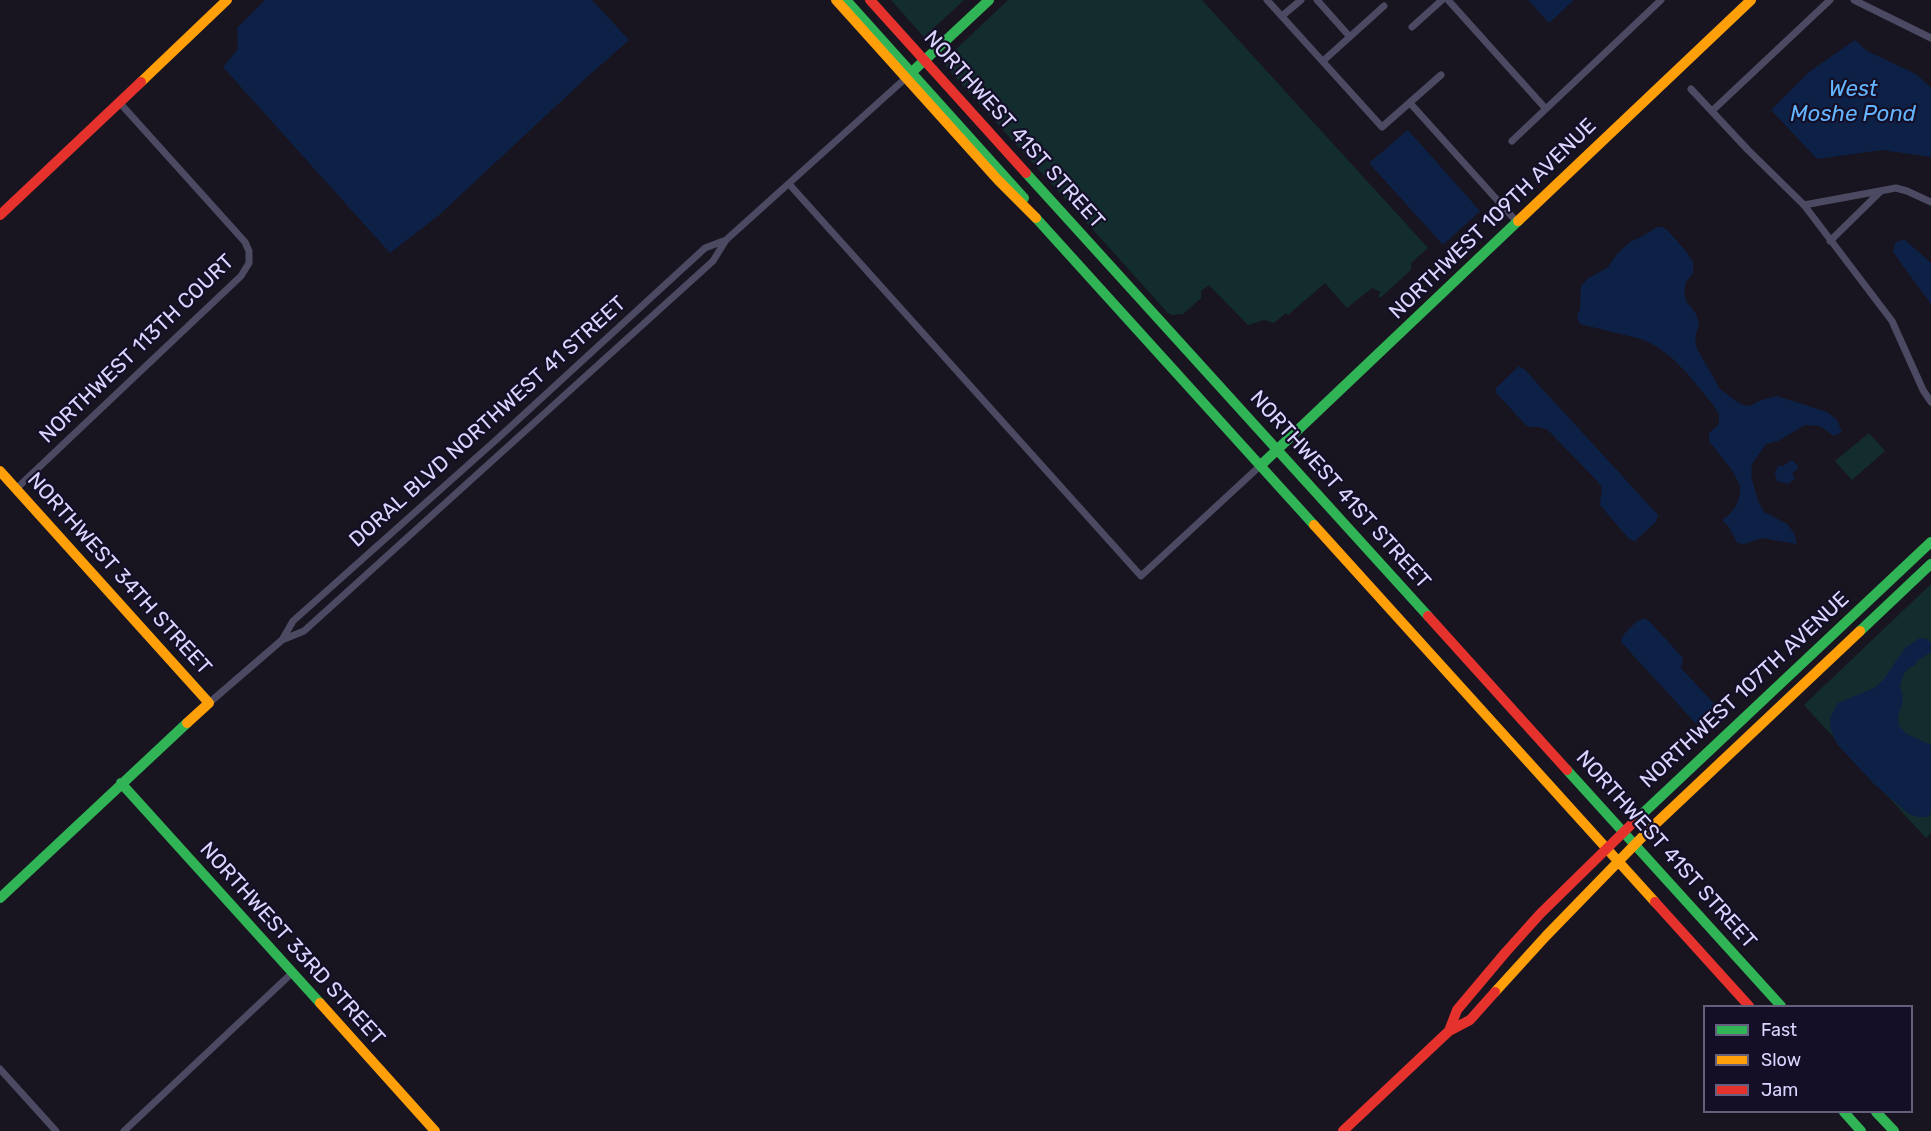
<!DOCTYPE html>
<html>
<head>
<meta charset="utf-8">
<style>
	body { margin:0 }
	#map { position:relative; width:1931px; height:1131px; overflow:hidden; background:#181521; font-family:Rubik,sans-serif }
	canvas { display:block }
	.legend { position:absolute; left:1703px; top:1005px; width:210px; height:108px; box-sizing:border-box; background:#140f27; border:2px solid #645f7d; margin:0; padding:8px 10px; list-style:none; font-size:18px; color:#dbd6ff }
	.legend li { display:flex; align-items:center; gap:12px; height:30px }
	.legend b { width:30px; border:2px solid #645f7d }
</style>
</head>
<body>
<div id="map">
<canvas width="1931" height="1131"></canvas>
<ul class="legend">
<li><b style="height:8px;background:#30b455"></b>Fast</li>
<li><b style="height:8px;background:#ff9f0a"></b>Slow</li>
<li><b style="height:8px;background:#e5322d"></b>Jam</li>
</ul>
</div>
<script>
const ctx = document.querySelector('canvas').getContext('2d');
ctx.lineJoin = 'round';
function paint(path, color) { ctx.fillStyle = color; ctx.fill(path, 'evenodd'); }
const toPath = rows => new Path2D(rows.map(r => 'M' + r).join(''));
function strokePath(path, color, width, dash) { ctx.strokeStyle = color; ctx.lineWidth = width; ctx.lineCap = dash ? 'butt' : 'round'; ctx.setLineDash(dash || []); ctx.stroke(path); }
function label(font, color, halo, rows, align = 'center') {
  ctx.font = font + ' Rubik,sans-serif'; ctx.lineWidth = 4.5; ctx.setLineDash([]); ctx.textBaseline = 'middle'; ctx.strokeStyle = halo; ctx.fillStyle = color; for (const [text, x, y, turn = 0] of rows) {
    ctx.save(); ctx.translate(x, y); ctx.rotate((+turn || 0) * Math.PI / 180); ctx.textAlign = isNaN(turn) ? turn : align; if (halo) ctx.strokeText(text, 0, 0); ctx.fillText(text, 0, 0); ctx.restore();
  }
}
paint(toPath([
	[891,0,964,0,924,37],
	[1008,0,1202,0,1428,248,1411,263,1411,270,1380,298,1378,296,1381,292,1372,288,1347,308,1325,283,1288,315,1286,313,1274,323,1264,320,1248,325,1209,285,1201,291,1201,298,1182,315,1180,314,1172,315,1168,313,947,68,945,63,951,54],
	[1869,433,1885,451,1852,480,1835,461],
	[1931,584,1931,833,1926,838,1804,705]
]), '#132d2f');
paint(toPath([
	[265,0,592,0,629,40,585,79,439,215,390,253,223,67,238,49,237,28],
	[1528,0,1574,0,1549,23],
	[1855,40,1867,51,1916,74,1931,88,1931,157,1882,150,1817,159,1771,110,1809,72],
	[1408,130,1480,211,1443,245,1369,163],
	[1657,227,1663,227,1668,231,1685,250,1693,262,1693,273,1686,282,1684,291,1686,301,1696,314,1699,323,1695,339,1697,349,1720,389,1740,404,1750,406,1761,400,1777,396,1827,412,1837,420,1842,432,1834,436,1820,426,1805,425,1778,441,1766,444,1752,464,1751,476,1758,501,1764,512,1787,524,1794,533,1797,544,1762,538,1744,544,1737,543,1729,527,1722,520,1729,515,1736,506,1740,495,1740,485,1732,470,1709,441,1709,433,1719,424,1719,414,1714,406,1687,373,1672,358,1656,346,1641,339,1580,324,1577,317,1580,309,1581,286,1587,279,1607,268,1618,253,1630,242,1643,236],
	[1904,239,1931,263,1931,304,1893,252,1895,243],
	[1519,366,1525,370,1658,515,1656,522,1635,541,1629,539,1600,505,1602,488,1598,482,1548,430,1539,427,1530,427,1526,425,1496,393,1496,388],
	[1792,460,1799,467,1792,474,1795,479,1788,484,1777,481,1775,473,1778,466,1783,466],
	[1644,618,1649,621,1683,658,1681,668,1718,708,1698,724,1695,723,1688,715,1622,643,1621,640,1625,633,1636,622],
	[1920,638,1927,639,1931,643,1931,652,1917,661,1915,665,1908,669,1903,675,1900,687,1903,696,1902,705,1898,716,1899,726,1907,734,1931,745,1931,813,1928,817,1917,817,1909,814,1873,783,1837,744,1830,727,1830,718,1838,703,1874,688,1883,680,1905,648]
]), '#0d2146');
strokePath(toPath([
	[1267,0,1382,127,1441,75],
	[1317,0,1350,37],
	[1448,0,1546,109],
	[1854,0,1931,38],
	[1282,16,1301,0],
	[1412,27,1442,0],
	[1323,61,1384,6],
	[1691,89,1748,150,1804,205,1892,321,1923,390,1931,402],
	[1410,103,1517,222],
	[1712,111,1830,0],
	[1512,141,1661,0],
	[789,184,1141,576,1261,465],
	[1804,205,1896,188,1907,191,1931,202],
	[1830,241,1881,191],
	[16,489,241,276,249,263,249,251,245,242,119,102],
	[282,640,293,621,496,440,705,248,726,240],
	[209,703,282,640,304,631,713,261,726,240,908,76],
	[0,1069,56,1131],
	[124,1131,292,973]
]), '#4b4a62', 7);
strokePath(toPath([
	[846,0,1024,198],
	[912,72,989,0],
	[1026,173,1428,616],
	[1036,218,1314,525],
	[1261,465,1518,221],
	[1860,631,1931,564],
	[1567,770,1781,1006],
	[121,783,320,1003],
	[1640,816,1931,542],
	[0,898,187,723],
	[1844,1112,1861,1131],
	[1876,1112,1894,1131]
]), '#30b455', 10);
strokePath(toPath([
	[836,0,998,180,1036,218],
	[141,82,227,0],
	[1518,221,1751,0],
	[0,471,209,703,187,723],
	[1314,525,1655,902],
	[1495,992,1546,936,1649,830,1860,631],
	[320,1003,435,1131]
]), '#ff9f0a', 10);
strokePath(toPath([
	[870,0,1026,173],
	[0,215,141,82],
	[1428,616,1567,770],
	[1655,902,1749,1006],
	[1449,1031,1457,1010,1505,953,1540,914,1640,816],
	[1343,1131,1449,1031,1470,1020,1495,992]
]), '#e5322d', 10);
label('21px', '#dbd6ff', '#140f27', [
	["NORTHWEST 41ST STREET",1014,130,48],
	["NORTHWEST 109TH AVENUE",1493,219,-44],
	["NORTHWEST 113TH COURT",137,349,-44],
	["DORAL BLVD NORTHWEST 41 STREET",488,422,-42],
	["NORTHWEST 41ST STREET",1340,490,48],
	["NORTHWEST 34TH STREET",119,574,48],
	["NORTHWEST 107TH AVENUE",1745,690,-43],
	["NORTHWEST 41ST STREET",1666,850,48],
	["NORTHWEST 33RD STREET",292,944,48]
]);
label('italic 22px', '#64b5ff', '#140f27', [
	["West",1853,90],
	["Moshe Pond",1853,115]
]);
</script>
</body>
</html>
